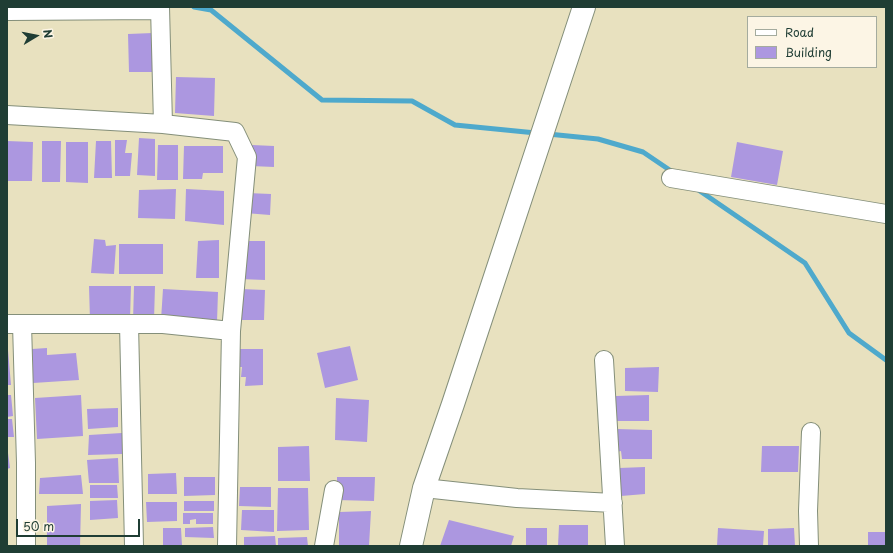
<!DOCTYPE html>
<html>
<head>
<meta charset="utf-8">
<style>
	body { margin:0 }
	#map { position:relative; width:893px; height:553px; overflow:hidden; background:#e8e1bf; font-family:"Playpen Sans",sans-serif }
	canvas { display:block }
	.frame { position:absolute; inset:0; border:8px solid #1f3d34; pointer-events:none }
	.legend { position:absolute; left:747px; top:16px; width:130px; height:52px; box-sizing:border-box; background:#fcf5e5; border:1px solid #a4ab9e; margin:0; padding:5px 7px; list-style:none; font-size:12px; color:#1f3d34 }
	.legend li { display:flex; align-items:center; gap:8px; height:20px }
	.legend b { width:20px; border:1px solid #a4ab9e }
	.north { position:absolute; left:16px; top:16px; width:40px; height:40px; -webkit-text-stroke:3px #fcf5e5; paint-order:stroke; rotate:80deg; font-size:11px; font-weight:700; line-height:16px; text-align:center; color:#1f3d34 }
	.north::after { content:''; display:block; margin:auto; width:14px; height:18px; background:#1f3d34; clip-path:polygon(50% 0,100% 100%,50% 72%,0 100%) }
	.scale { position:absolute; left:16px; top:519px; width:124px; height:18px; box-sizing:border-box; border:2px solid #1f3d34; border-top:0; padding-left:5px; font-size:12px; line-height:14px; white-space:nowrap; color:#1f3d34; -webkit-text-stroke:3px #fcf5e5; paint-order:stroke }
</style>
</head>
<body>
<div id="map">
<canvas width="893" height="553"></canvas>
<div class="frame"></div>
<ul class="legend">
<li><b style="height:5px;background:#fff"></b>Road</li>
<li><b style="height:11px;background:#ac97e0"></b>Building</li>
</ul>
<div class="north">N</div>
<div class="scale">50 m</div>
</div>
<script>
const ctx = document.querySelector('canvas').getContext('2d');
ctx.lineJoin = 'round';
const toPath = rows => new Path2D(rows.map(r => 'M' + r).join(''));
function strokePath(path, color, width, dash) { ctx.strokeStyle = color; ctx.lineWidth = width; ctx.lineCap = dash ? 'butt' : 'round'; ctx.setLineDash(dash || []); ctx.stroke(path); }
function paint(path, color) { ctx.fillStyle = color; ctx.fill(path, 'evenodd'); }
strokePath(toPath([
	[194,7,211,10,322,100,412,101,455,125,536,133],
	[548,134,598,139,643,152,674,173],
	[697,189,805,263,849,333,886,360]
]), '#4ea9cc', 5);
paint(toPath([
	[153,33,154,72,129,72,128,34],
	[176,77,215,78,214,116,175,113],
	[139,138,155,139,155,176,137,175],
	[115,140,127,140,125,153,132,153,130,176,115,176],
	[7,141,33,142,32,181,7,181],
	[42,141,61,141,60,182,42,182],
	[96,141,111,141,112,178,94,178],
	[66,142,88,142,88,183,66,182],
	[737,142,783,151,777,185,731,177],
	[158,145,178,145,178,180,157,180],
	[252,145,274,146,274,167,251,166],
	[184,146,223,146,223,173,203,173,202,179,183,179],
	[176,189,175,219,138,218,139,190],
	[186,189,224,191,224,225,185,221],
	[247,193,271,194,270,215,245,213],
	[94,239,105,240,106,246,116,245,114,274,91,273],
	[219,240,219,278,196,278,198,241],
	[243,241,265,241,265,280,240,279],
	[119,244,163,244,163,274,119,274],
	[89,286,131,286,130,319,90,320],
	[134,286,155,286,154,320,133,321],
	[163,289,218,292,217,322,161,320],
	[241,289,265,290,264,320,241,320],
	[350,346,358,380,325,388,317,353],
	[47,348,47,355,76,353,79,380,33,383,32,349],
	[237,349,263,349,263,385,245,386,246,377,241,377,242,367,236,367],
	[7,350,8,350,11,385,7,385],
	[659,367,658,392,625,391,625,368],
	[7,395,11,395,13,416,7,417],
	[81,395,83,436,37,439,35,398],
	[649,395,649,421,616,421,616,396],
	[336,398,369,400,367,442,335,440],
	[118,408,118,427,88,429,87,409],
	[7,419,12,419,14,437,7,437],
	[617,429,652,430,652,459,622,459,621,451,617,452],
	[122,433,122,454,88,455,89,435],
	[309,446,310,481,278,481,278,447],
	[762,446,799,446,798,472,761,472],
	[7,453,8,453,10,468,7,469],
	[118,458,119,483,89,483,87,460],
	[645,467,645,494,621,496,619,468],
	[176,473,177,494,148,494,148,474],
	[81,475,83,494,39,494,40,478],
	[184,477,215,477,215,495,184,496],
	[337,477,375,477,374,501,337,500],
	[90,485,117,485,118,498,90,498],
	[240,487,271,487,271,507,239,506],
	[278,488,308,488,309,530,277,531],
	[117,500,118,518,90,520,90,501],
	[184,501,214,501,214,511,184,511],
	[146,502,177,502,177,521,147,522],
	[81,504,80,546,47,546,47,506],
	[242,510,274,510,274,532,241,530],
	[371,511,369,546,339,546,339,512],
	[183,513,213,513,213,524,196,524,196,519,190,520,190,524,183,524],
	[449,520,514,536,511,546,440,546],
	[559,525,588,525,588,546,558,546],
	[213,527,214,538,185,537,185,528],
	[163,528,181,528,182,546,163,546],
	[526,528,547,528,547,546,526,546],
	[718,528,764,531,763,546,717,546],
	[794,528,795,546,768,546,768,529],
	[868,532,886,532,886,546,868,546],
	[275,536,276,546,244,546,244,537],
	[307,537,308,546,278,546,278,538]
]), '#ac97e0');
const minor = toPath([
	[160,7,163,124],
	[7,11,160,10],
	[7,115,163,124,235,132,247,157,231,331],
	[671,178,886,214],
	[7,324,163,324,231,331,227,546],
	[22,324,26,463,26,546],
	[129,324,134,546],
	[604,360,615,546],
	[424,488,517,498,613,503],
	[324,546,334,490],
	[809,546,808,511,811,432]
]);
const tertiary = toPath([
	[411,546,424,488,453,404,584,7]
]);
strokePath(minor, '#848f7a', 20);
strokePath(tertiary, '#848f7a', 24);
strokePath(minor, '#fff', 18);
strokePath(tertiary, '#fff', 22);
</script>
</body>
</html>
